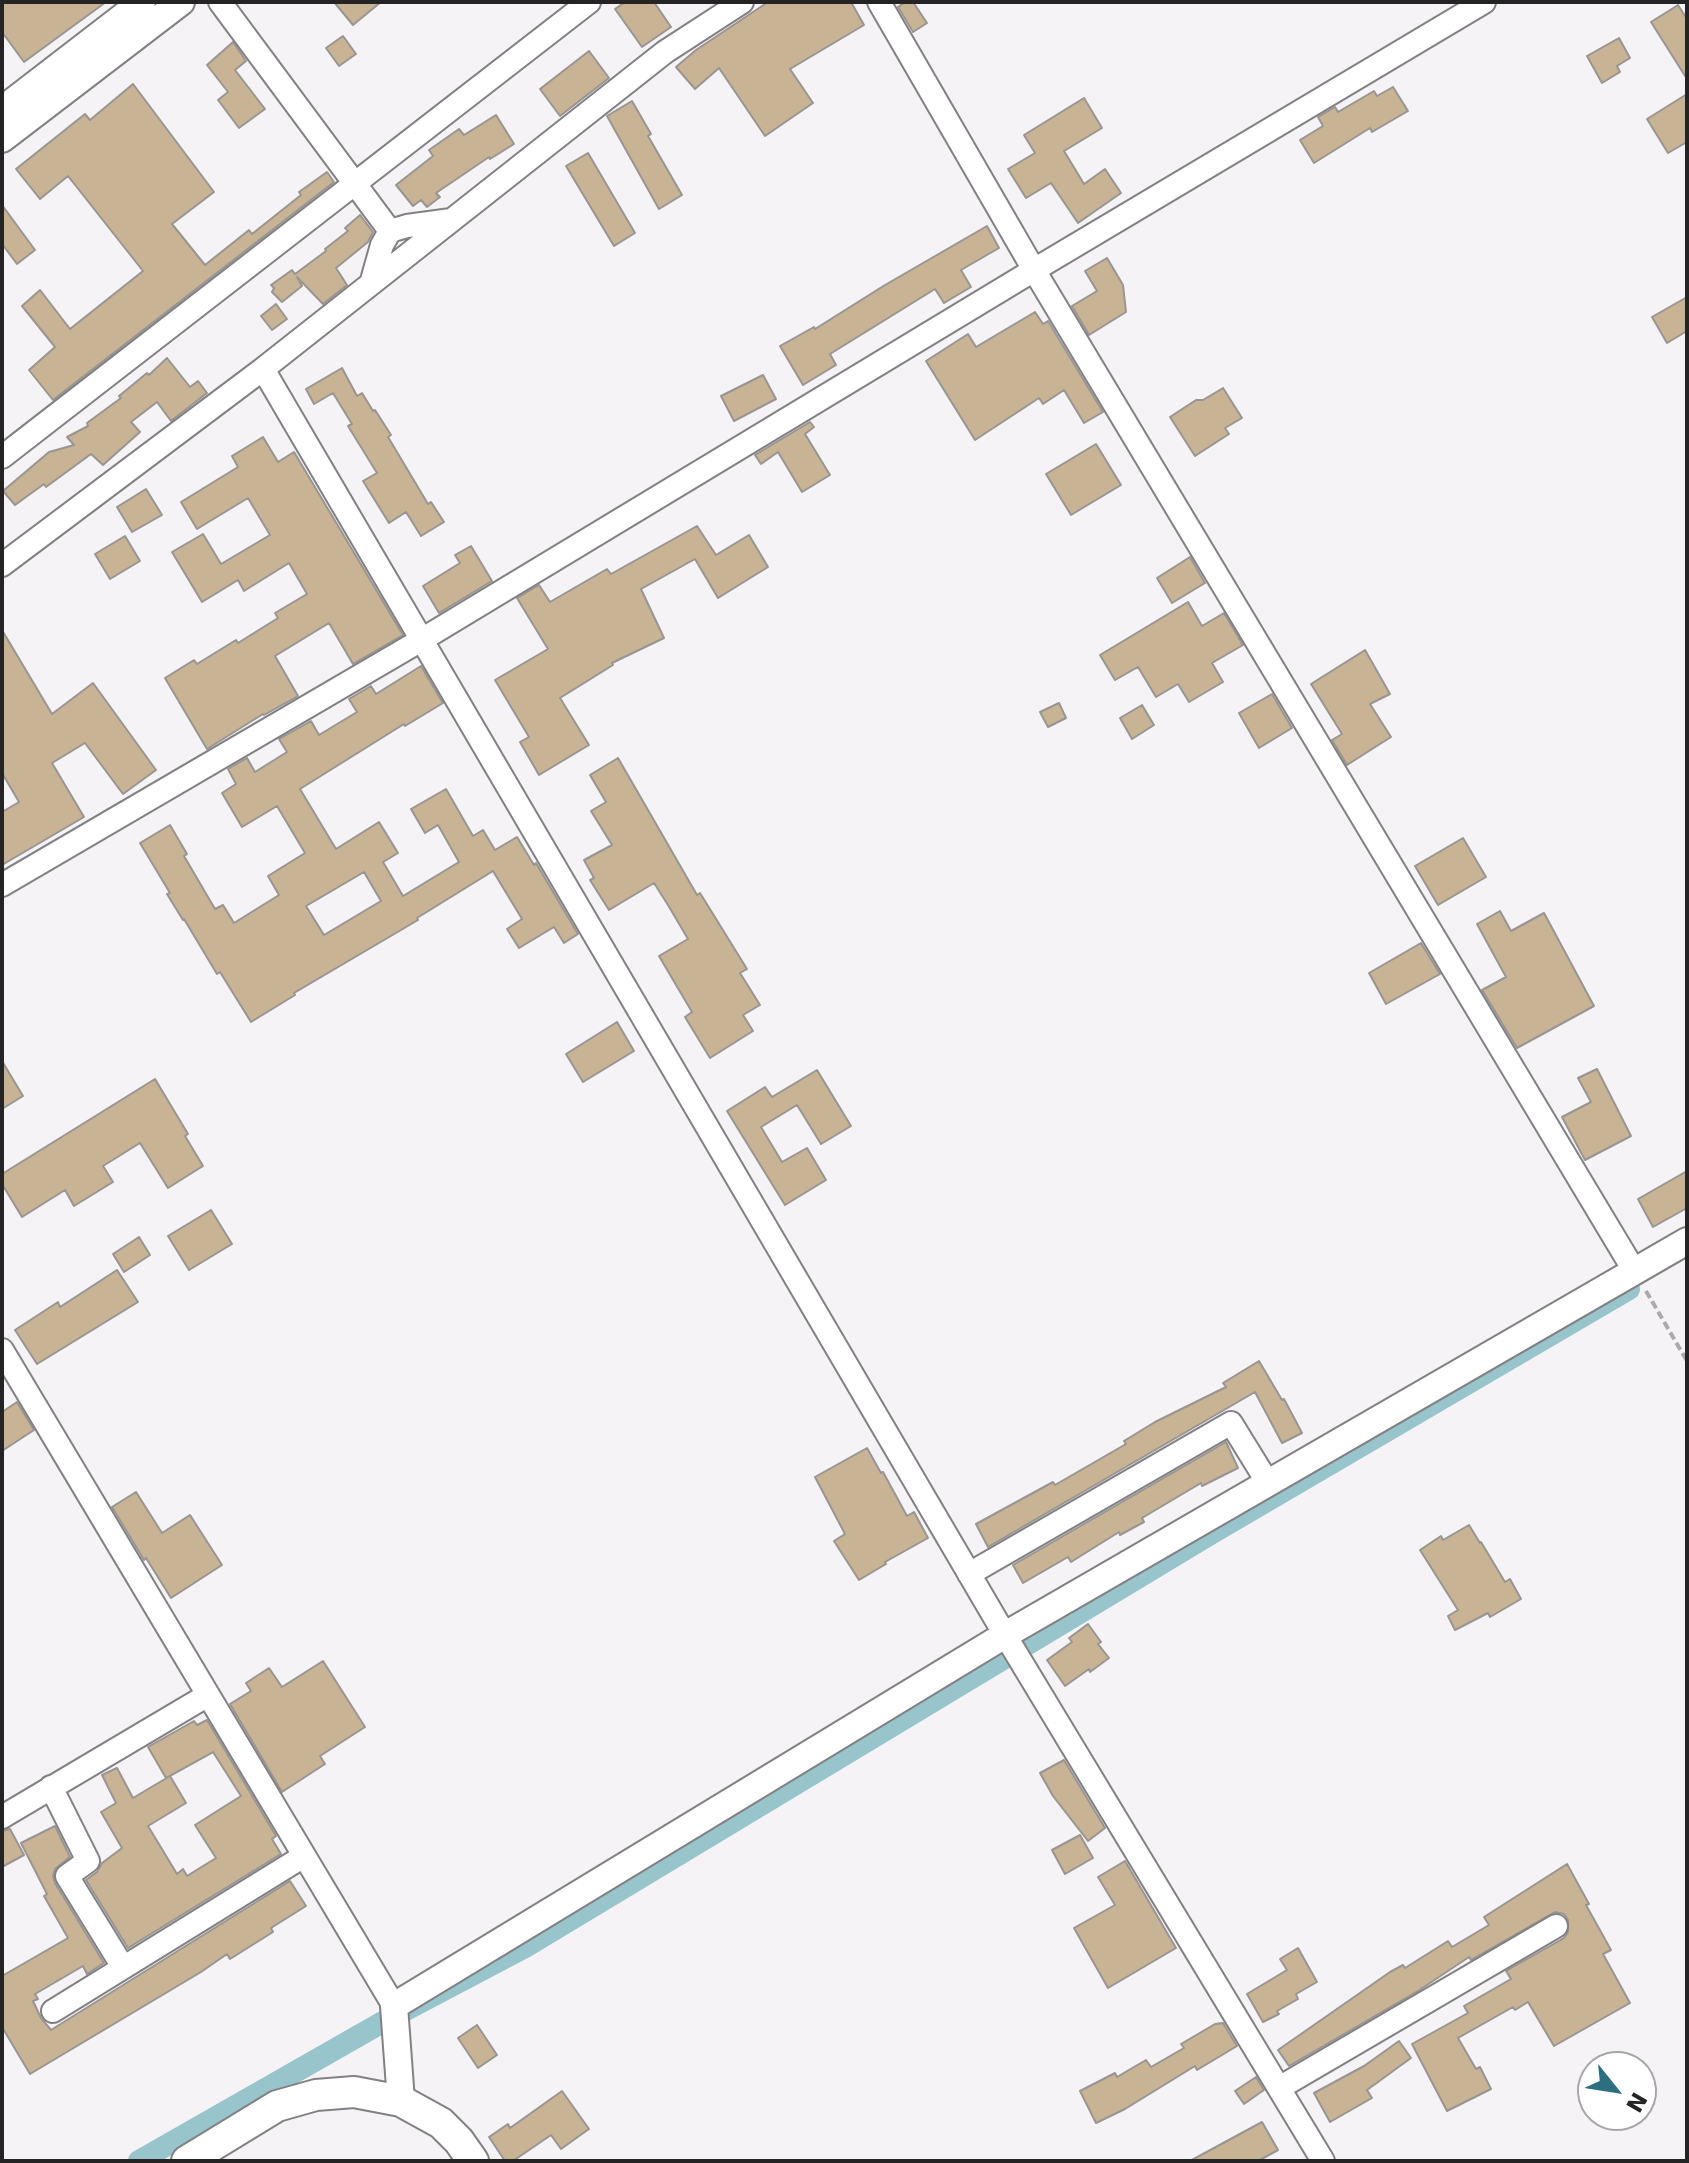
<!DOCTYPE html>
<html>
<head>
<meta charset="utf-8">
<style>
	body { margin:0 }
	#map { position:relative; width:1689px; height:2163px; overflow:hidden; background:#f6f3f6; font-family:"DejaVu Sans",sans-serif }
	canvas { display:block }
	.frame { position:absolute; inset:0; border:4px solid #252425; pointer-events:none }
	.north { position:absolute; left:1577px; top:2051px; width:80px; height:80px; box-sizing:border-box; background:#fff; border:2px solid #a8a7a8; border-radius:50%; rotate:120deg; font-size:22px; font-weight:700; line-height:32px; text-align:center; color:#252425 }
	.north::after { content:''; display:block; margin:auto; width:28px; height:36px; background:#2c6f80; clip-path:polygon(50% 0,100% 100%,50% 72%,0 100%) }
</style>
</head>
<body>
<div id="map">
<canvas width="1689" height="2163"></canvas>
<div class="frame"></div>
<div class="north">N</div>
</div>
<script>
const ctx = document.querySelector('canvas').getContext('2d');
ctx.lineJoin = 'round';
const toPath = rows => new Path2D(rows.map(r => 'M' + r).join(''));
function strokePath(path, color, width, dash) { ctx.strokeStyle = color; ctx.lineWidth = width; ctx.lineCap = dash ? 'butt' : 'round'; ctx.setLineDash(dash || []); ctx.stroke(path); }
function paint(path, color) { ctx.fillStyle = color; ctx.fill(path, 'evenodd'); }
strokePath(toPath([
	[139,2161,381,2023,525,1947,1212,1533,1629,1289]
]), '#98c5cc', 22);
const building = toPath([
	[2,2,106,2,24,62,2,32,2,2],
	[334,2,381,2,353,25,334,2],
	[625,2,654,2,671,27,642,47,615,9,625,2],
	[768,2,851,2,864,25,790,69,813,103,765,136,719,68,695,89,676,67,696,50,768,2],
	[905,2,913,2,927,23,913,32,898,7,905,2],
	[1678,5,1687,19,1687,79,1651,22,1678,5],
	[343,36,356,54,339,66,326,48,343,36],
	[1619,38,1630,58,1617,66,1620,72,1602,83,1587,56,1619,38],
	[233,42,246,61,235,70,265,109,239,128,218,100,228,92,207,65,233,42],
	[589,51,609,78,560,116,540,89,589,51],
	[133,84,214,192,172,224,205,265,249,230,252,234,301,195,299,192,327,172,334,182,53,400,29,370,55,347,22,306,40,290,70,329,143,271,68,176,40,199,16,169,85,114,90,120,133,84],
	[1393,87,1408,111,1372,132,1370,128,1314,163,1300,140,1323,126,1318,117,1335,107,1338,112,1374,91,1377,96,1393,87],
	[1687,94,1687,142,1668,153,1647,119,1687,94],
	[1084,98,1102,128,1064,151,1084,184,1105,169,1121,193,1078,223,1051,183,1026,198,1008,169,1035,153,1024,135,1084,98],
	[632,101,651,134,648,136,682,195,659,209,607,116,632,101],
	[496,115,514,144,490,159,489,157,436,193,440,197,427,207,421,200,413,206,396,185,433,156,429,150,459,129,464,135,496,115],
	[588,153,635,233,614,246,566,166,588,153],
	[2,205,35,250,17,264,2,244,2,205],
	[360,215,373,232,368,242,336,268,347,285,323,304,297,277,302,286,282,302,272,292,274,288,271,285,292,270,295,274,326,251,325,249,348,231,345,228,360,215],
	[987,226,999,248,961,270,971,287,944,303,935,289,830,354,836,365,803,385,780,346,814,327,815,329,885,285,987,226],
	[1107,258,1123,285,1126,312,1089,335,1072,306,1097,291,1085,271,1107,258],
	[1687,297,1687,331,1667,343,1652,317,1687,297],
	[276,304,287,319,272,330,261,316,276,304],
	[1035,312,1043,324,1048,321,1103,412,1084,423,1064,390,1043,404,1039,398,975,440,926,361,968,334,976,347,1035,312],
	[167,358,190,387,198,381,207,393,171,421,157,402,131,422,140,432,103,465,91,454,46,487,44,484,15,505,3,491,49,452,74,445,67,437,88,426,87,423,121,398,119,396,147,373,149,375,167,358],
	[342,368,357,396,362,393,373,411,375,410,391,435,388,437,428,504,431,502,444,522,421,536,406,512,389,523,363,481,377,473,348,426,352,424,333,393,314,404,306,389,342,368],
	[763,375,776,399,734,421,721,396,763,375],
	[1223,388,1242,418,1225,428,1229,434,1195,456,1170,417,1196,400,1203,400,1223,388],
	[810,422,814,427,805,434,830,475,802,492,778,452,761,464,755,455,810,422],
	[263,437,278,462,294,452,403,635,353,664,329,623,275,656,298,696,264,715,263,714,207,749,165,678,194,660,197,664,236,640,238,643,278,618,275,613,307,594,289,563,244,591,238,580,202,602,172,552,203,534,221,564,270,535,248,498,197,529,181,502,238,467,232,456,263,437],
	[1096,444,1121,485,1071,515,1046,474,1096,444],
	[146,489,162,515,132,532,117,507,146,489],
	[697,526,716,555,749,535,768,567,718,598,695,559,641,589,664,638,612,663,613,665,560,698,589,745,539,775,520,742,529,737,495,680,548,649,517,598,539,585,550,602,607,569,611,574,697,526],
	[125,536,140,561,110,579,95,554,125,536],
	[471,546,492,581,439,613,423,586,460,563,455,555,471,546],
	[1190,557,1205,583,1172,603,1157,578,1190,557],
	[1188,602,1202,626,1224,613,1243,645,1212,663,1223,682,1189,702,1178,684,1156,697,1138,667,1115,680,1100,655,1188,602],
	[2,630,52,714,93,683,156,770,123,794,85,743,52,763,84,817,2,865,2,812,19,802,2,773,2,630],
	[1365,650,1390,694,1370,704,1391,737,1347,765,1332,740,1342,734,1311,684,1365,650],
	[421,666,443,703,405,726,404,724,300,789,336,849,379,822,398,853,383,862,403,896,459,862,438,825,425,833,411,809,446,789,473,836,483,830,495,850,517,837,534,865,536,863,578,934,564,943,554,927,519,948,507,929,522,919,493,871,417,918,418,920,294,993,295,995,251,1022,220,972,217,974,184,919,183,920,167,894,170,893,140,843,170,825,187,854,184,856,215,909,223,905,234,923,279,895,268,876,305,853,277,806,242,827,222,793,236,784,228,769,247,758,255,772,287,752,279,739,311,721,319,735,357,712,349,699,371,686,376,694,421,666],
	[364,872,381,901,324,935,306,906,364,872],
	[1272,694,1292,728,1259,748,1239,713,1272,694],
	[1059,703,1066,718,1048,727,1040,712,1059,703],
	[1142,705,1154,725,1132,739,1120,718,1142,705],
	[618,758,697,895,700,893,747,969,740,973,760,1005,743,1015,753,1031,710,1058,685,1017,692,1012,659,956,688,939,668,905,654,883,609,910,590,880,594,878,584,860,612,845,591,811,606,802,590,775,618,758],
	[1463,838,1486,877,1438,905,1415,866,1463,838],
	[1500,911,1511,931,1544,913,1594,1006,1517,1048,1482,990,1506,977,1477,924,1500,911],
	[1421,943,1440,974,1386,1004,1369,973,1421,943],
	[617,1022,634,1051,583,1082,566,1054,617,1022],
	[2,1061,23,1096,2,1109,2,1061],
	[1597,1069,1631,1136,1585,1160,1562,1117,1591,1102,1578,1078,1597,1069],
	[817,1070,851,1126,821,1144,797,1105,761,1127,782,1162,807,1148,826,1180,785,1205,727,1111,765,1087,772,1097,817,1070],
	[155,1079,188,1134,185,1136,203,1166,168,1188,140,1143,103,1166,113,1182,74,1206,65,1190,22,1217,2,1184,2,1174,155,1079],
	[1687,1171,1687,1208,1653,1227,1638,1199,1687,1171],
	[211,1210,232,1244,189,1270,168,1236,211,1210],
	[139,1237,150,1255,124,1272,113,1254,139,1237],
	[117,1270,138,1302,37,1364,15,1330,58,1302,60,1307,117,1270],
	[1259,1361,1282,1400,1284,1399,1302,1433,1282,1443,1255,1392,988,1547,976,1524,1053,1482,1055,1485,1126,1444,1124,1441,1155,1422,1226,1387,1223,1383,1259,1361],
	[17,1402,34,1430,2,1451,2,1412,17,1402],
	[1226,1442,1238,1468,1202,1486,1201,1483,1142,1518,1144,1522,1120,1535,1119,1532,1071,1562,1068,1557,1023,1583,1013,1565,1226,1442],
	[867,1448,881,1473,883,1472,907,1516,914,1512,928,1538,885,1562,886,1564,859,1580,834,1541,845,1534,815,1477,867,1448],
	[136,1492,162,1533,190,1515,222,1565,171,1598,146,1558,144,1560,112,1507,136,1492],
	[1469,1525,1480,1543,1481,1542,1505,1582,1510,1579,1521,1599,1490,1617,1488,1613,1455,1630,1448,1616,1458,1610,1420,1550,1441,1536,1443,1540,1469,1525],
	[1088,1624,1101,1642,1098,1644,1109,1658,1090,1672,1089,1669,1065,1686,1047,1660,1072,1642,1069,1638,1088,1624],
	[323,1661,365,1727,320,1756,325,1764,282,1792,230,1704,251,1691,246,1683,269,1668,282,1687,323,1661],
	[207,1720,276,1836,272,1839,281,1854,128,1948,86,1880,97,1872,102,1863,122,1848,101,1812,116,1803,102,1775,117,1768,133,1798,170,1776,186,1803,148,1826,177,1874,183,1869,187,1876,216,1858,195,1825,241,1796,213,1752,166,1778,148,1747,194,1721,197,1725,207,1720],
	[1064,1760,1105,1828,1088,1841,1053,1796,1040,1773,1064,1760],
	[55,1826,70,1857,55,1869,53,1876,55,1883,104,1963,87,1974,83,1966,35,1994,38,1999,33,2001,41,2018,51,2030,290,1881,306,1906,271,1928,273,1932,230,1959,227,1954,201,1972,30,2074,2,2027,2,1976,68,1938,44,1896,47,1894,21,1843,55,1826],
	[10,1829,24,1855,2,1867,2,1831,10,1829],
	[1080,1835,1093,1858,1065,1874,1052,1850,1080,1835],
	[1125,1861,1176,1948,1108,1988,1074,1928,1115,1905,1098,1877,1125,1861],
	[1567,1864,1589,1904,1586,1905,1611,1950,1603,1954,1630,2003,1554,2046,1528,2002,1515,2010,1513,2007,1458,2038,1476,2069,1480,2067,1491,2089,1447,2111,1412,2044,1468,2013,1464,2006,1511,1979,1506,1971,1564,1938,1568,1932,1568,1920,1564,1914,1555,1912,1471,1960,1469,1957,1418,1991,1289,2066,1278,2050,1390,1972,1403,1965,1405,1968,1448,1941,1452,1947,1489,1925,1484,1917,1567,1864],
	[1298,1948,1317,1982,1296,1994,1298,1999,1277,2011,1279,2014,1263,2022,1247,1994,1287,1970,1280,1959,1298,1948],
	[1223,2023,1237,2046,1197,2070,1195,2066,1125,2109,1096,2123,1080,2091,1115,2073,1117,2077,1146,2060,1151,2067,1184,2048,1181,2044,1215,2024,1223,2023],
	[477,2025,497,2055,478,2068,458,2038,477,2025],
	[1399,2041,1411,2058,1367,2090,1372,2098,1330,2122,1314,2093,1364,2066,1399,2041],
	[1256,2077,1264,2090,1244,2104,1235,2091,1256,2077],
	[562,2091,589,2129,561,2149,551,2135,513,2161,505,2161,489,2137,508,2124,510,2128,562,2091],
	[1262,2122,1278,2150,1258,2161,1190,2161,1262,2122]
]);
paint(building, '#c8b394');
strokePath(building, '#989592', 2);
const minor = toPath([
	[220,2,390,231],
	[879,2,1034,270,1635,1272],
	[371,284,382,245,390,231,407,226,451,220],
	[263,369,1005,1635,1323,2161],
	[2,457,589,2],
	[2,565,263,369,665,52,742,2],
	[2,885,423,639,1034,270,1484,2],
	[2,1350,394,2006],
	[969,1574,1231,1423,1268,1483],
	[51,1787,88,1861,67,1876,123,1967],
	[2,1817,208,1695],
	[53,2011,304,1856],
	[1279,2088,1556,1926]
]);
const tertiary = toPath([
	[2,110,142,2],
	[2,139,181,2],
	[401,2101,394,2006,1005,1635,1687,1241]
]);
const secondary = toPath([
	[187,2161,277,2106,316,2095,354,2092,401,2101,441,2123,459,2141,473,2161]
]);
strokePath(minor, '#828083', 26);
strokePath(tertiary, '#828083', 30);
strokePath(secondary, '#828083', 34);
strokePath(toPath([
	[1646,1291,1687,1361]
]), '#aba9ab', 4, [8, 4]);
strokePath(minor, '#fff', 22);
strokePath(tertiary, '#fff', 26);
strokePath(secondary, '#fff', 30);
</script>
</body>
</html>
